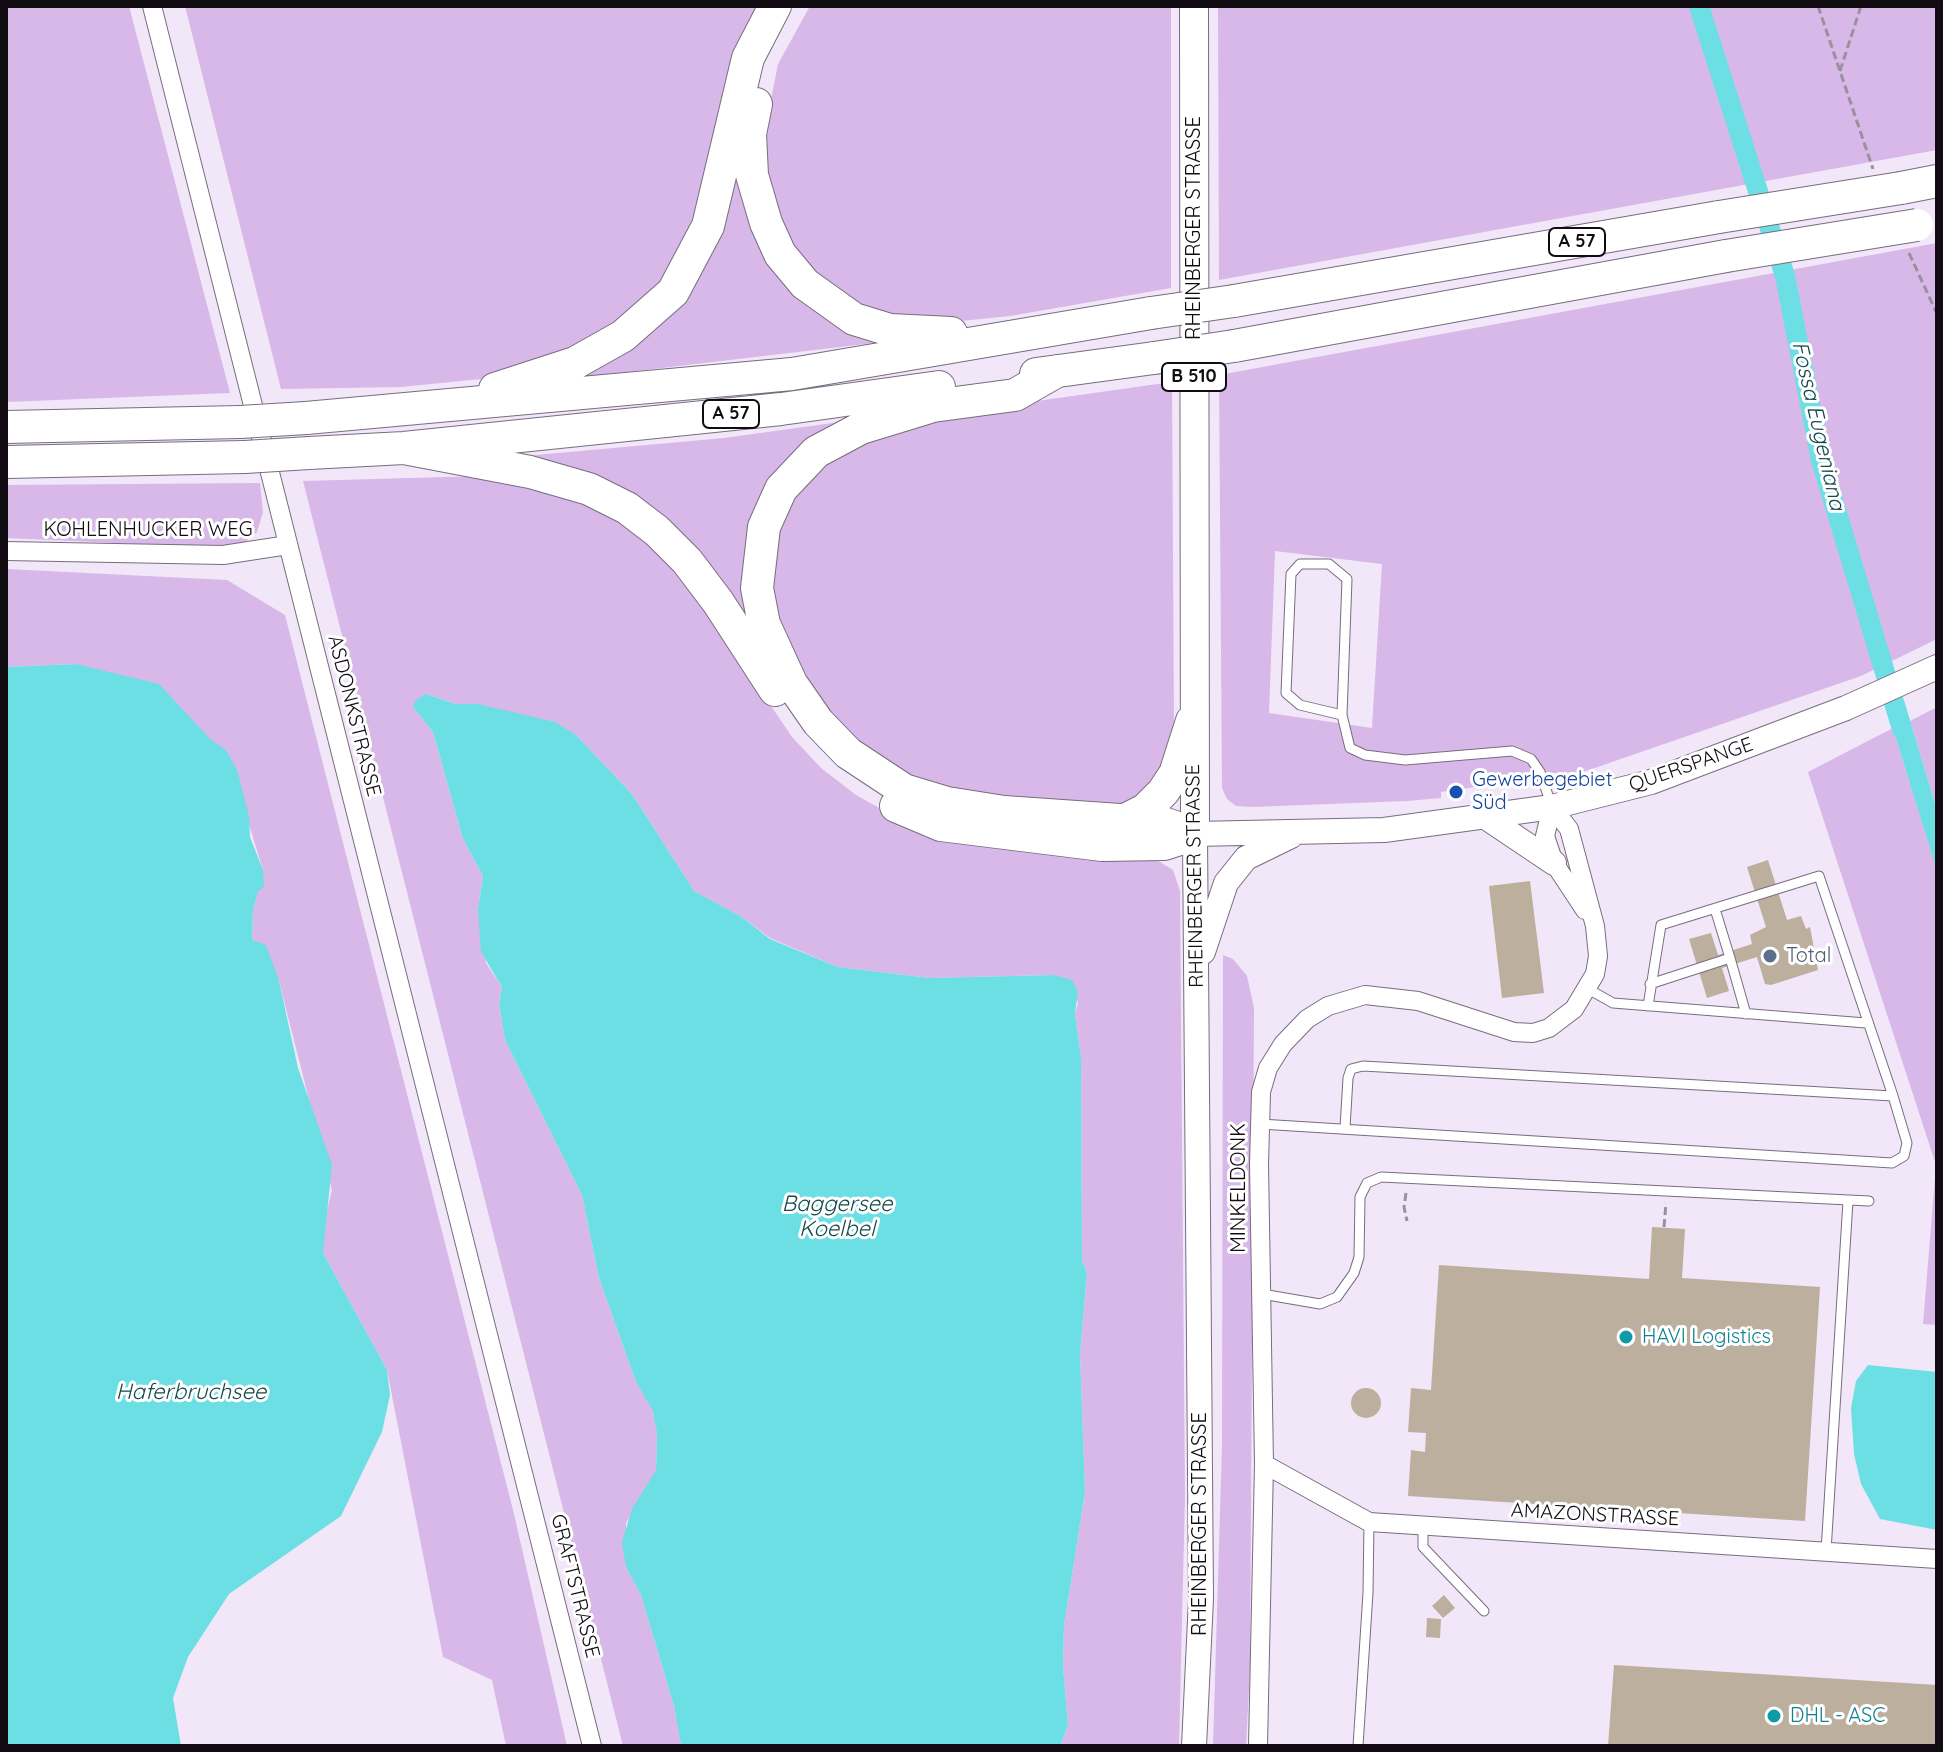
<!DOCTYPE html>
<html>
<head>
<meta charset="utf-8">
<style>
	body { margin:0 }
	#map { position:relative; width:1943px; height:1752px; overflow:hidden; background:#f2e6f9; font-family:Quicksand,sans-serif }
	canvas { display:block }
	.frame { position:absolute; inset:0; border:8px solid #100c12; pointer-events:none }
</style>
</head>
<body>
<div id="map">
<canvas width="1943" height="1752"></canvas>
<div class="frame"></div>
</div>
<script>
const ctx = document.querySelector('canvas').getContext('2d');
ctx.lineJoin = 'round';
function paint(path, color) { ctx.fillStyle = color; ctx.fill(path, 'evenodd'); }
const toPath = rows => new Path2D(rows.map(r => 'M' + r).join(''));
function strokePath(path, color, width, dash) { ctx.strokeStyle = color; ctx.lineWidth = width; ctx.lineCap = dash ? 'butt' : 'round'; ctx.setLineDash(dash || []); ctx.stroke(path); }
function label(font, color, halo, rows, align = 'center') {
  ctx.font = font + ' Quicksand,sans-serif'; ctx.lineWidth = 6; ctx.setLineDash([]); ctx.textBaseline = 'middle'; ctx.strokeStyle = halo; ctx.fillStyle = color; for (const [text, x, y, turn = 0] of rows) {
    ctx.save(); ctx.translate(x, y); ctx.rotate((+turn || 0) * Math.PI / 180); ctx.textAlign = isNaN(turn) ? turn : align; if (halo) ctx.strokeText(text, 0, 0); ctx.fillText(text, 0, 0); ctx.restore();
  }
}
paint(toPath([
	[6,6,129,6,230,393,6,402],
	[185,6,761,6,706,196,673,270,640,307,595,342,511,376,401,387,281,389],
	[810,6,1171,6,1171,288,1010,316,941,323,863,309,818,280,783,232,761,151,778,64],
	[1218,6,1937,6,1937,150,1219,280],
	[738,150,758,222,891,341,577,378,620,352],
	[1937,243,1937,639,1861,676,1583,772,1530,774,1531,779,1441,792,1441,798,1407,801,1251,807,1236,806,1227,799,1222,788,1219,375],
	[1275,551,1382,564,1372,728,1269,713],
	[1172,382,1174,728,1169,764,1134,806,967,798,915,780,852,739,816,700,782,638,770,588,778,530,790,500,807,478,850,446,944,414],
	[847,421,778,485,762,639,709,572,514,457,724,438],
	[482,476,534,486,609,512,673,561,792,737,821,768,856,795,899,819,1155,859,1173,870,1180,891,1185,1496,1179,1746,1060,1746,1068,1725,1063,1666,1064,1626,1085,1492,1080,1354,1087,1273,1082,1260,1081,1058,1075,1014,1078,1003,1072,981,1052,975,929,978,838,967,770,938,742,917,694,891,632,794,576,735,478,704,455,704,426,694,413,707,433,732,463,839,483,876,478,909,486,963,502,987,499,1004,505,1040,582,1195,599,1278,636,1382,653,1410,657,1435,656,1470,626,1523,626,1567,641,1595,674,1706,681,1746,623,1746,303,481],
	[260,483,263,512,257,532,245,542,228,548,6,538,6,485],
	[6,569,227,580,285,615,514,1514,567,1746,506,1746,492,1680,443,1657,387,1370,323,1253,322,1232,332,1190,279,981,252,940,253,910,263,870,226,750,76,664,6,667],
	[1937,707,1937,810,1910,721],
	[1893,728,1937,870,1937,1325,1923,1324,1936,1165,1808,772],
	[1223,955,1233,959,1247,976,1254,1008,1250,1669,1246,1746,1213,1746,1222,1445]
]), '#d7b8e8');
paint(toPath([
	[76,664,159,684,211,740,226,750,237,770,249,816,250,837,263,870,264,887,258,891,253,910,252,940,266,945,279,981,298,1068,332,1165,323,1253,387,1370,390,1395,382,1432,341,1516,229,1594,188,1657,173,1698,181,1746,6,1746,6,667],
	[426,694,455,704,478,704,555,722,576,735,632,794,694,891,742,917,770,939,838,967,929,978,1053,975,1072,980,1078,991,1075,1014,1081,1058,1082,1260,1087,1273,1080,1354,1085,1492,1064,1626,1063,1666,1068,1725,1060,1746,681,1746,674,1706,641,1595,626,1567,622,1542,632,1509,656,1470,657,1435,653,1411,636,1382,599,1278,582,1195,505,1040,499,1004,502,987,481,952,478,909,483,876,463,839,433,732,413,707,416,700],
	[1904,701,1937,810,1937,871,1887,709],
	[1868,1365,1937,1372,1937,1530,1880,1519,1861,1484,1854,1454,1851,1408,1856,1381]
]), '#6cdfe5');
strokePath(toPath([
	[1699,6,1785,276,1821,460,1902,729]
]), '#6cdfe5', 20);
paint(toPath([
	[1768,860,1787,920,1801,916,1806,929,1810,927,1818,970,1771,985,1765,984,1757,957,1722,968,1729,991,1707,998,1689,939,1711,933,1718,955,1752,944,1750,935,1766,927,1747,867],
	[1530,881,1544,993,1502,998,1489,886],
	[1652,1227,1685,1229,1682,1278,1820,1287,1805,1521,1408,1496,1411,1450,1425,1452,1426,1433,1408,1432,1411,1388,1431,1390,1439,1265,1649,1279],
	'1351 1403a15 15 0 1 1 30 0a15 15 0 1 1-30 0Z',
	[1444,1595,1455,1608,1443,1618,1432,1606],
	[1427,1618,1441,1619,1440,1638,1426,1637],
	[1614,1665,1937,1685,1937,1746,1608,1746]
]), '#bcaf9e');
const lane = toPath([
	[1342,715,1300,705,1286,693,1291,574,1300,564,1329,564,1347,579,1342,715,1350,748,1365,755,1405,760,1512,751,1531,759,1540,772,1552,807],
	[1730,958,1746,1014],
	[1650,984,1730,958,1715,909],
	[1588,989,1613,1003,1866,1023],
	[1260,1124,1892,1163,1904,1156,1907,1143,1893,1096,1819,876,1661,925,1648,1006],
	[1345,1128,1348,1078,1351,1069,1363,1066,1893,1096],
	[1262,1294,1320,1304,1337,1297,1354,1273,1359,1257,1360,1197,1367,1183,1381,1177,1869,1201],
	[1423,1527,1423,1547,1484,1611],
	[1826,1551,1848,1201],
	[1358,1746,1368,1593,1369,1522]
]);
const street = toPath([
	[152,6,592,1746],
	[6,551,223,555,288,545],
	[1552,807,1545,836,1554,863,1585,910],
	[1264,1464,1369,1522,1937,1559],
	[1258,1746,1264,1464,1259,1164,1261,1092,1268,1068,1283,1044,1307,1019,1328,1006,1365,995,1418,1001,1514,1032,1533,1033,1549,1028,1574,1009,1595,974,1598,956,1595,926,1569,829,1552,807]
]);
const secondary = toPath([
	[1484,816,1554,863],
	[1203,952,1226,883,1246,858,1291,836],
	[1194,1746,1201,1599,1195,834,1384,830,1552,807,1651,782,1846,708,1937,667]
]);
const primary = toPath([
	[1194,6,1195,834]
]);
const highway = toPath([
	[756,104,750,134,752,175,766,223,780,254,805,284,854,319,890,330,951,333],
	[1901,188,1937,181],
	[1234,301,1719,217],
	[1234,346,1726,256],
	[1057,371,1015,395,933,406,861,428,816,452,781,489,764,527,757,588,764,624,791,683,818,722,848,753,904,790,947,803,1004,812,1163,823,1195,834],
	[1036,374,1154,358],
	[495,389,575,363,623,336,673,292,708,226,748,58,775,6],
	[306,418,792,374,1151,313],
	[6,427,240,422],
	[404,448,530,472,589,489,627,508,657,531,687,561,718,602,775,690],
	[309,453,404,448,781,409,939,387],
	[6,462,245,457],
	[896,806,941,825,1102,845,1164,844,1195,834],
	[1125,820,1145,810,1163,792,1175,774,1192,721]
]);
strokePath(lane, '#786d7e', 11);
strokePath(street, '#786d7e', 20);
strokePath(secondary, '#786d7e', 26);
strokePath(primary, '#786d7e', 30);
strokePath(highway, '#786d7e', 34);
strokePath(toPath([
	[1818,6,1873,169],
	[1840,71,1861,6],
	[1909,253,1937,314],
	[1406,1193,1404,1207,1407,1221],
	[1664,1227,1666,1203]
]), '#9a919f', 3, [8, 4]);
strokePath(lane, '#fff', 9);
strokePath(street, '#fff', 18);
strokePath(secondary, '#fff', 24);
strokePath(primary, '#fff', 28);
strokePath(highway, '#fff', 32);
const highwayBridge = toPath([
	[1719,217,1901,188],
	[1726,256,1917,225],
	[1151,313,1234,301],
	[1154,358,1234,346],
	[240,422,306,418],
	[245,457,309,453]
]);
strokePath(highwayBridge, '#786d7e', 34, []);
strokePath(highwayBridge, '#fff', 32);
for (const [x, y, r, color] of [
	[1456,792,8,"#1a4fb4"],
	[1770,956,8,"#5c6f8a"],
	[1626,1337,8,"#0f9aa8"],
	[1774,1716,8,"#0f9aa8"]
]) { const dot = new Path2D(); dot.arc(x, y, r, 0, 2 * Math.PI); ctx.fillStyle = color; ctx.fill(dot); strokePath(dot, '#fff', 3); }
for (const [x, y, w] of [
	[1577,242,56],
	[1194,377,64],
	[731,414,56]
]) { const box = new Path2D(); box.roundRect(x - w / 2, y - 14, w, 28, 6); ctx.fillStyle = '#fff'; ctx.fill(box); strokePath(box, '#100c12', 2); }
label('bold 18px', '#100c12', null, [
	["A 57",1577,242],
	["B 510",1194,377],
	["A 57",731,414]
]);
label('20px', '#100c12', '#fff', [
	["RHEINBERGER STRASSE",1194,228,-90],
	["KOHLENHUCKER WEG",148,530],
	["ASDONKSTRASSE",354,716,76],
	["QUERSPANGE",1691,765,-19],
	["RHEINBERGER STRASSE",1195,876,-91],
	["MINKELDONK",1239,1188,-90],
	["AMAZONSTRASSE",1595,1515,3],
	["RHEINBERGER STRASSE",1200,1524,-90],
	["GRAFTSTRASSE",575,1586,76]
]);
label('20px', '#164399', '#fff', [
	["Gewerbegebiet",1472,780],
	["Süd",1472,803]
], 'left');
label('20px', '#4e5e75', '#fff', [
	["Total",1786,956]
], 'left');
label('20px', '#0d838f', '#fff', [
	["HAVI Logistics",1642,1337],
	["DHL - ASC",1790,1716]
], 'left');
label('italic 22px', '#154a4c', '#fff', [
	["Fossa Eugeniana",1818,426,77],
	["Baggersee",837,1204],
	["Koelbel",837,1229],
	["Haferbruchsee",191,1392]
]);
</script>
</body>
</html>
